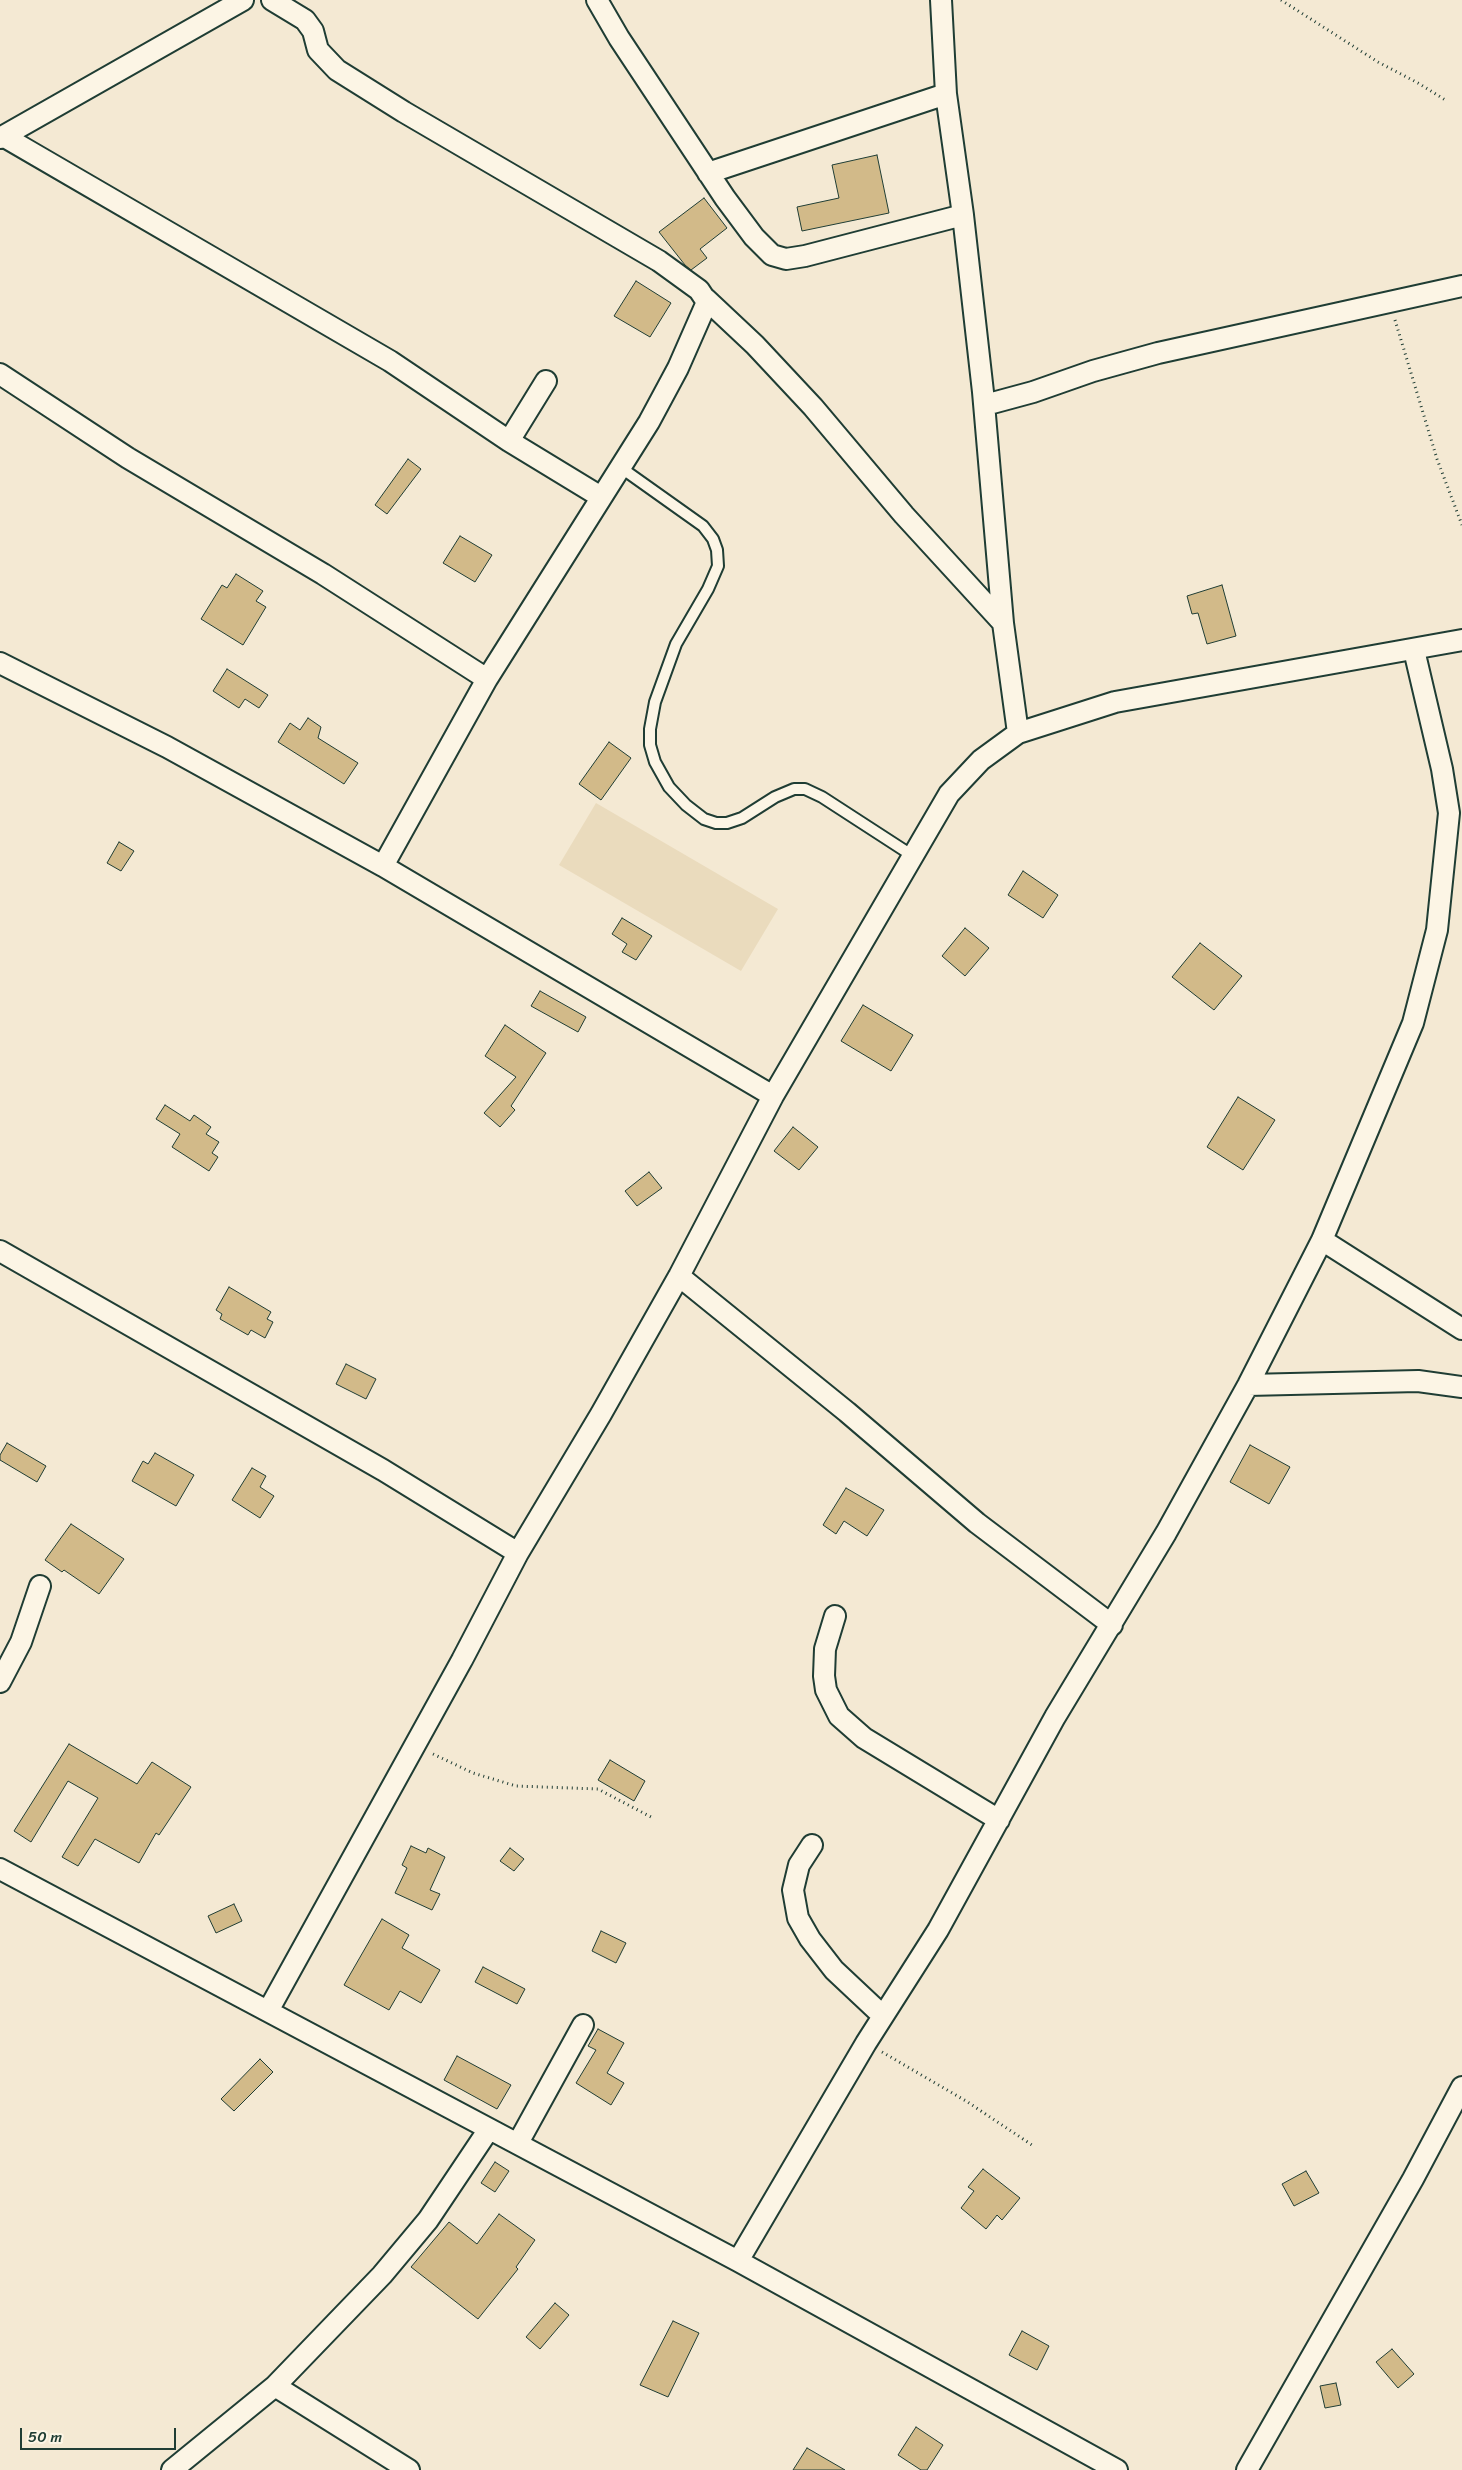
<!DOCTYPE html>
<html>
<head>
<meta charset="utf-8">
<style>
	body { margin:0 }
	#map { position:relative; width:1462px; height:2470px; overflow:hidden; background:#f4e9d3; font-family:Sriracha,sans-serif }
	canvas { display:block }
	.scale { position:absolute; left:20px; top:2428px; width:156px; height:22px; box-sizing:border-box; border:2px solid #1f3d34; border-top:0; padding-left:6px; font-size:15px; line-height:18px; white-space:nowrap; color:#1f3d34; -webkit-text-stroke:4px #fcf5e5; paint-order:stroke }
</style>
</head>
<body>
<div id="map">
<canvas width="1462" height="2470"></canvas>
<div class="scale">50 m</div>
</div>
<script>
const ctx = document.querySelector('canvas').getContext('2d');
ctx.lineJoin = 'round';
function paint(path, color) { ctx.fillStyle = color; ctx.fill(path, 'evenodd'); }
const toPath = rows => new Path2D(rows.map(r => 'M' + r).join(''));
function strokePath(path, color, width, dash) { ctx.strokeStyle = color; ctx.lineWidth = width; ctx.lineCap = dash ? 'butt' : 'round'; ctx.setLineDash(dash || []); ctx.stroke(path); }
paint(toPath([
	[596,803,778,909,741,971,559,865]
]), '#eadbbd');
const building = toPath([
	[877,155,889,213,802,231,797,207,839,198,832,165,877,155],
	[704,198,727,228,700,249,707,258,691,270,685,265,659,232,704,198],
	[636,281,671,303,650,337,614,316,636,281],
	[408,459,421,469,387,514,375,505,408,459],
	[460,536,492,555,475,582,443,563,460,536],
	[236,574,263,591,256,601,266,607,243,645,201,619,222,585,227,588,236,574],
	[1222,585,1236,636,1207,644,1198,613,1192,614,1187,596,1222,585],
	[227,669,268,695,259,708,245,699,239,708,213,691,227,669],
	[308,718,321,727,318,738,358,763,344,784,278,742,290,723,300,730,308,718],
	[609,742,631,758,601,800,579,784,609,742],
	[119,842,134,851,121,871,107,863,119,842],
	[1023,871,1058,895,1043,918,1008,895,1023,871],
	[622,918,652,936,636,960,622,952,627,944,612,934,622,918],
	[965,928,989,948,965,976,942,956,965,928],
	[1200,943,1242,976,1214,1010,1172,977,1200,943],
	[540,991,586,1017,578,1032,531,1006,540,991],
	[863,1005,913,1035,891,1071,841,1041,863,1005],
	[505,1025,546,1053,511,1106,515,1110,500,1127,484,1113,516,1077,485,1056,505,1025],
	[1238,1097,1275,1120,1243,1170,1207,1147,1238,1097],
	[165,1105,190,1121,194,1115,211,1127,206,1134,219,1142,212,1153,218,1157,209,1171,172,1147,180,1134,156,1119,165,1105],
	[793,1127,818,1147,799,1170,774,1151,793,1127],
	[649,1172,662,1188,637,1206,625,1191,649,1172],
	[229,1287,271,1312,267,1319,273,1322,265,1338,251,1330,248,1335,220,1319,222,1314,216,1310,229,1287],
	[346,1364,376,1379,366,1399,336,1384,346,1364],
	[7,1443,46,1466,37,1482,0,1460,0,1455,7,1443],
	[1250,1445,1290,1467,1269,1504,1230,1482,1250,1445],
	[155,1453,194,1475,176,1506,132,1481,143,1461,148,1464,155,1453],
	[252,1468,266,1476,260,1487,274,1496,260,1518,232,1500,252,1468],
	[846,1488,884,1510,867,1536,844,1521,836,1534,823,1525,846,1488],
	[71,1524,124,1559,99,1594,64,1570,62,1572,45,1560,71,1524],
	[69,1744,137,1784,152,1762,191,1787,159,1835,156,1833,139,1863,95,1839,78,1866,62,1857,98,1798,68,1781,31,1842,14,1831,69,1744],
	[610,1760,645,1781,634,1801,598,1780,610,1760],
	[411,1846,426,1853,428,1848,445,1857,430,1890,440,1894,432,1910,395,1893,407,1868,402,1865,411,1846],
	[510,1848,524,1859,514,1871,500,1861,510,1848],
	[234,1904,242,1921,216,1933,208,1916,234,1904],
	[382,1919,409,1935,402,1948,440,1970,421,2003,400,1991,389,2010,344,1985,382,1919],
	[601,1931,626,1943,616,1963,592,1951,601,1931],
	[483,1967,525,1989,517,2004,475,1982,483,1967],
	[598,2029,624,2043,607,2073,624,2083,611,2105,576,2083,596,2050,588,2046,598,2029],
	[457,2056,511,2085,497,2109,444,2080,457,2056],
	[260,2059,273,2072,234,2111,221,2099,260,2059],
	[495,2162,509,2171,495,2192,481,2183,495,2162],
	[983,2169,1020,2198,1002,2220,997,2215,986,2229,961,2208,974,2191,968,2187,983,2169],
	[1306,2171,1319,2193,1294,2206,1282,2184,1306,2171],
	[499,2214,535,2240,516,2267,518,2269,478,2319,411,2267,449,2222,477,2244,499,2214],
	[555,2303,569,2315,540,2349,526,2337,555,2303],
	[673,2321,699,2333,668,2397,640,2385,673,2321],
	[1022,2331,1049,2346,1037,2370,1009,2355,1022,2331],
	[1392,2349,1414,2374,1398,2388,1376,2362,1392,2349],
	[1336,2383,1341,2405,1325,2408,1320,2386,1336,2383],
	[916,2427,943,2445,927,2470,921,2470,898,2455,916,2427],
	[807,2448,845,2470,793,2470,807,2448]
]);
paint(building, '#d2ba89');
strokePath(building, '#1f3d34', 1);
const lane = toPath([
	[620,467,703,526,713,539,717,550,718,566,708,589,676,644,655,702,650,729,650,745,655,762,669,787,686,805,704,819,716,823,727,823,742,818,775,797,794,789,805,789,822,797,913,856]
]);
const street = toPath([
	[272,0,305,20,313,31,318,50,337,70,404,112,659,261,699,290,707,302,678,368,649,422,487,679,383,866],
	[597,0,619,38,725,198,754,237,772,255,786,259,805,256,963,215],
	[941,0,946,94,963,215,983,392,1003,623,1018,733],
	[3,136,390,361,509,441,601,497],
	[0,138,243,0],
	[708,173,946,94],
	[706,299,755,345,813,407,904,515,1003,623],
	[0,374,128,458,323,574,487,679],
	[985,405,1033,392,1093,371,1158,353,1462,286],
	[509,441,546,381],
	[0,663,167,747,383,866,773,1096],
	[1322,1240,1462,1329],
	[0,1251,383,1470,518,1553],
	[679,1276,847,1412,977,1523,1112,1625],
	[1248,1385,1418,1381,1462,1387],
	[835,1616,825,1649,824,1676,826,1690,839,1716,864,1738,999,1820],
	[0,1682,21,1642,40,1586],
	[812,1845,799,1865,793,1890,798,1918,810,1939,834,1970,883,2016],
	[0,1869,738,2261,1117,2470],
	[268,2011,462,1660,518,1553,601,1414,679,1276,773,1096,949,794,981,760,1018,733,1115,702,1462,640],
	[518,2143,583,2025],
	[738,2261,866,2043,938,1930,1055,1717,1166,1533,1248,1385,1322,1240,1413,1023,1437,930,1449,813,1442,769,1414,650],
	[275,2386,409,2470],
	[172,2470,275,2386,382,2275,428,2220,489,2129],
	[1247,2470,1413,2179,1462,2087]
]);
strokePath(lane, '#1f3d34', 14);
strokePath(street, '#1f3d34', 24);
strokePath(toPath([
	[1281,0,1378,62,1418,83,1447,101],
	[1395,320,1437,459,1462,525],
	[433,1754,473,1773,516,1786,598,1789,651,1817],
	[882,2052,966,2101,1032,2145]
]), '#1f3d34', 3, [1, 4]);
strokePath(lane, '#fcf5e5', 10);
strokePath(street, '#fcf5e5', 20);
</script>
</body>
</html>
